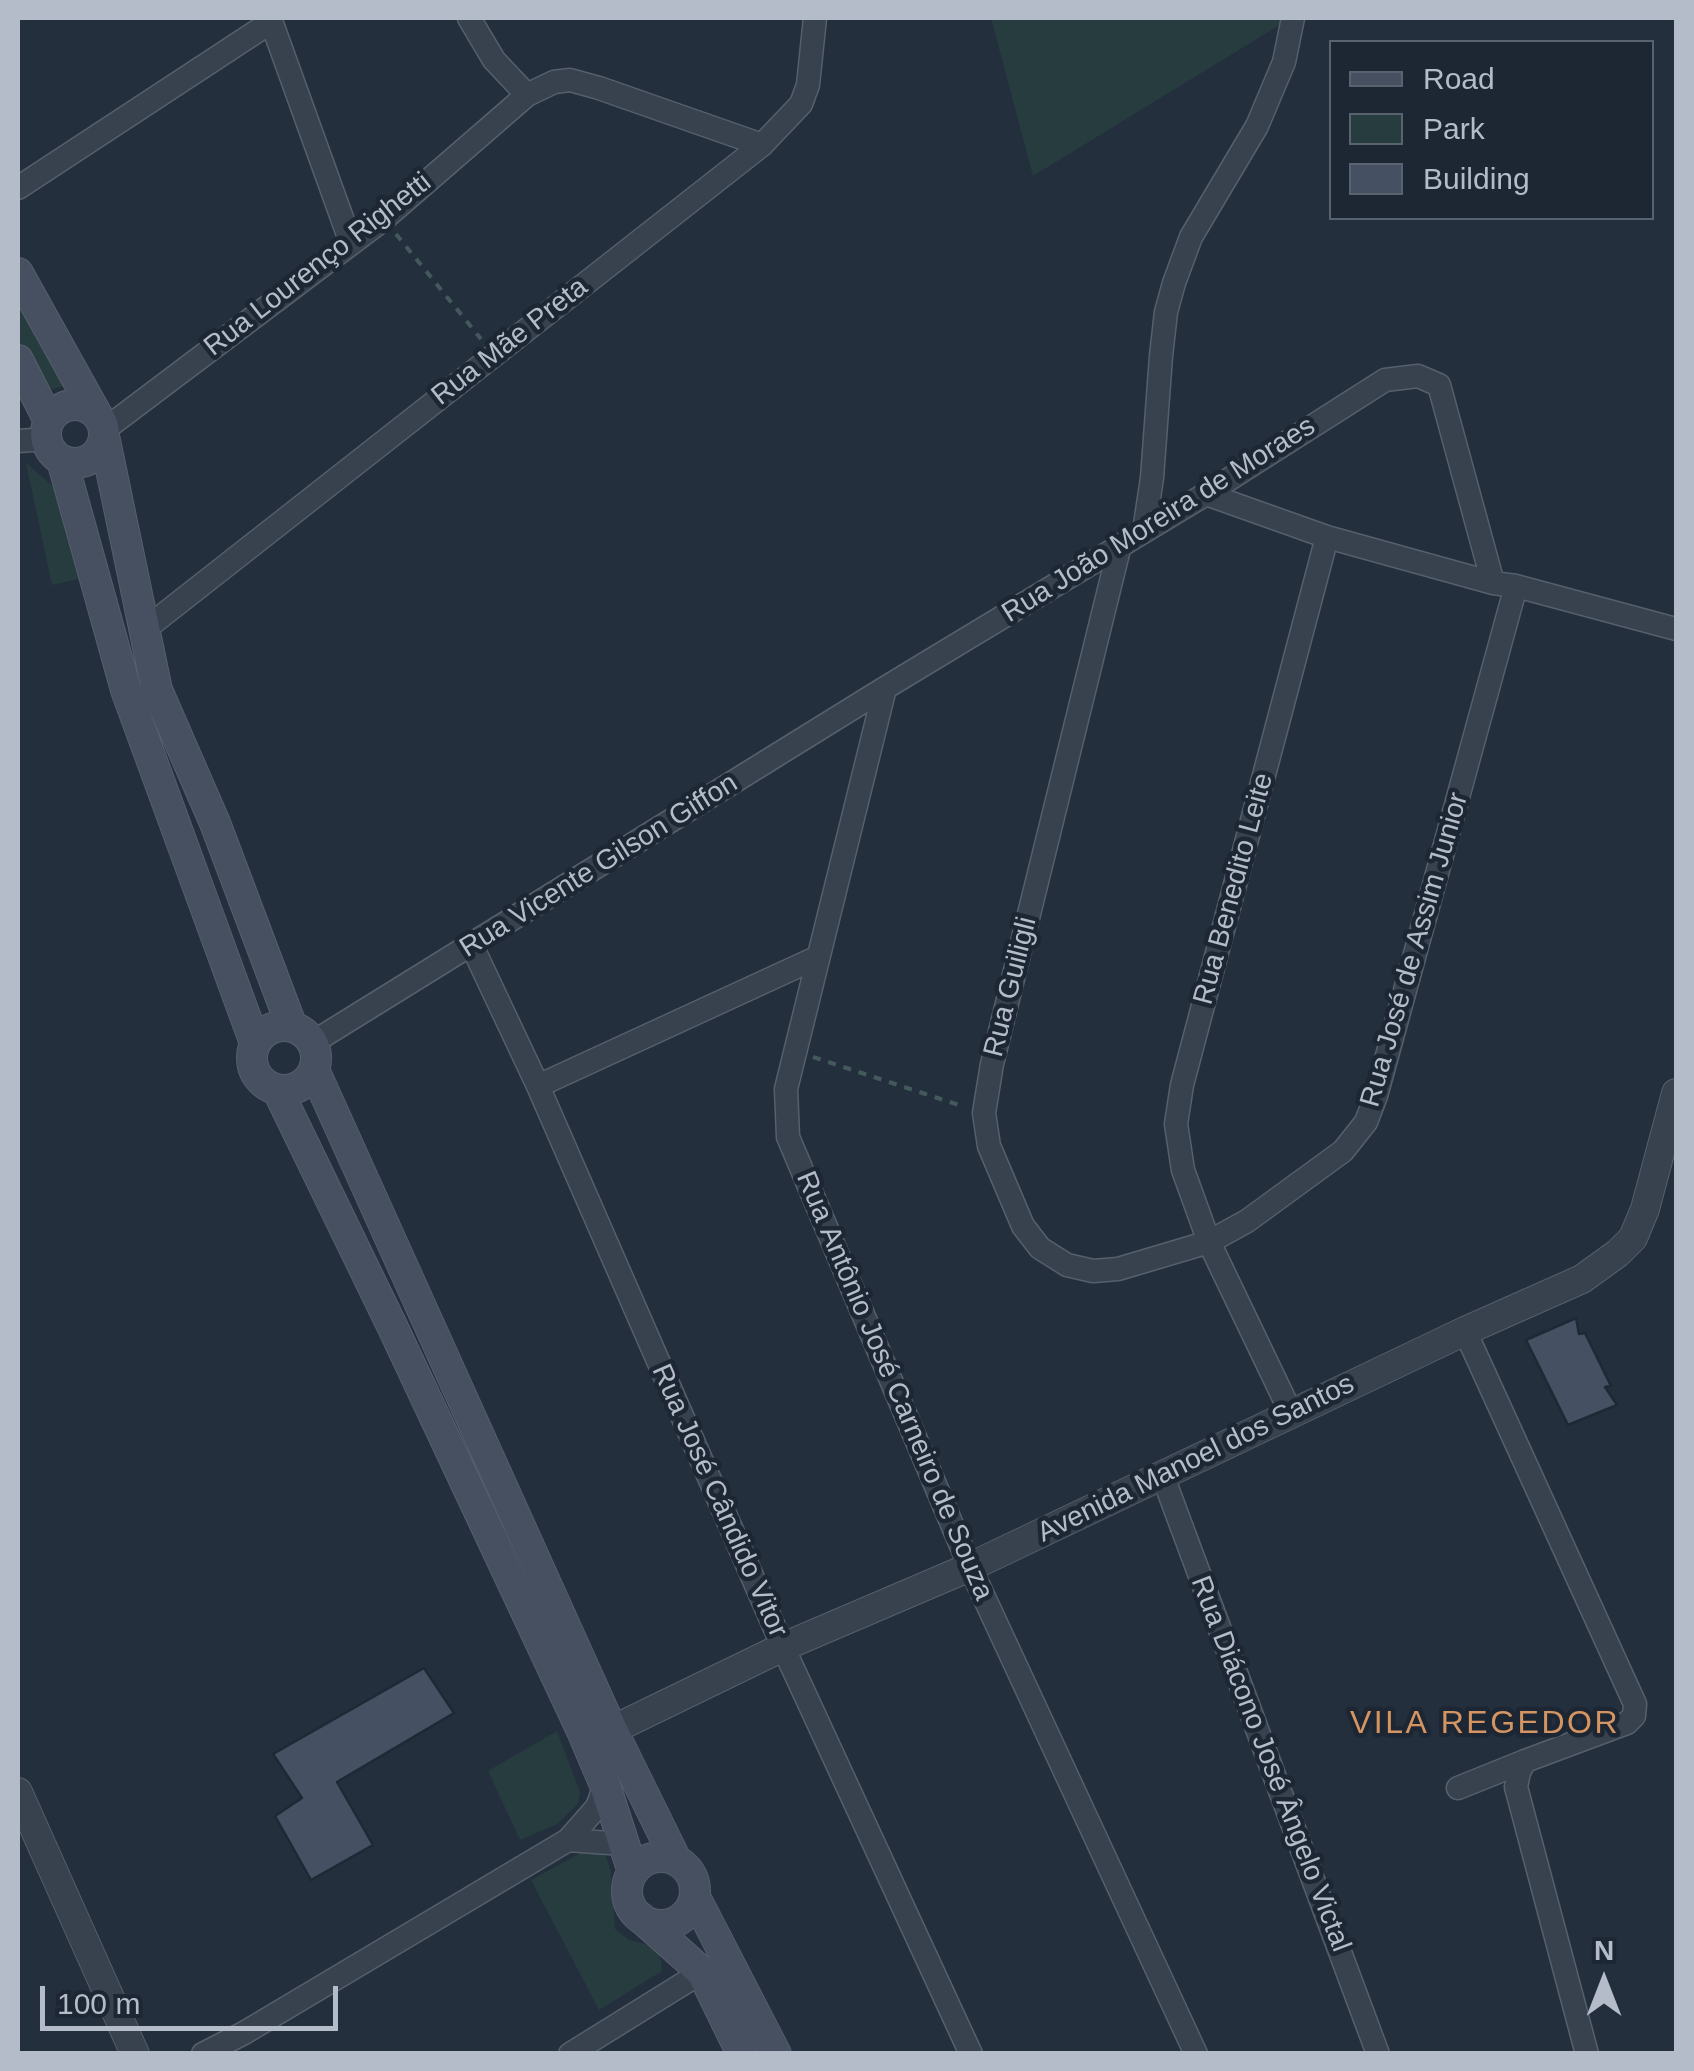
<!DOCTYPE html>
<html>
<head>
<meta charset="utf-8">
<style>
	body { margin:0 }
	#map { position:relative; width:1694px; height:2071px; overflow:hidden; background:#242f3e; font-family:Helvetica,sans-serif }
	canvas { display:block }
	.frame { position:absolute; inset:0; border:20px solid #b4bcc9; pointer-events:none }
	.legend { position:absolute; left:1329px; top:40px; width:325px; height:180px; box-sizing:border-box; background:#1d2633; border:2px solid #59626f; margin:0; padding:12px 18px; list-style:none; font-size:30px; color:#b4bcc9 }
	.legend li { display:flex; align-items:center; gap:20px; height:50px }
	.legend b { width:50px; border:2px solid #59626f }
	.north { position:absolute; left:1554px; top:1931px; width:100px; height:100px; -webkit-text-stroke:8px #1d2633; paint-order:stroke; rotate:0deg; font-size:28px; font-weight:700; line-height:40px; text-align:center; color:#b4bcc9 }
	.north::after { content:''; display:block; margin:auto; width:35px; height:45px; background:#b4bcc9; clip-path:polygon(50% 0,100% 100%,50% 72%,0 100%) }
	.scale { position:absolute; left:40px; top:1986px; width:298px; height:45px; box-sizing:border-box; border:5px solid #b4bcc9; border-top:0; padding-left:12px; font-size:30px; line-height:35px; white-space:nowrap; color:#b4bcc9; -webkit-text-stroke:8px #1d2633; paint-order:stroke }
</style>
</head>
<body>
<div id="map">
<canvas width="1694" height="2071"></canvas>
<div class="frame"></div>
<ul class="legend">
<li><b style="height:12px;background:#465061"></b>Road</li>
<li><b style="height:28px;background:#263c3f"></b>Park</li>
<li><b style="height:28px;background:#455162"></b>Building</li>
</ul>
<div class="north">N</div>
<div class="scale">100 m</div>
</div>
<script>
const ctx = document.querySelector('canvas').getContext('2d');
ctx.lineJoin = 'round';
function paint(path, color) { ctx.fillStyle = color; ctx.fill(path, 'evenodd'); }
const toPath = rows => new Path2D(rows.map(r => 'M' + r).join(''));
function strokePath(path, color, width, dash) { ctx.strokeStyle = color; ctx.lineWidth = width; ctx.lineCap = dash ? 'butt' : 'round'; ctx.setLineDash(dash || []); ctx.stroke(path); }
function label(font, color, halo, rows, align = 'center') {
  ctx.font = font + ' Helvetica,sans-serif'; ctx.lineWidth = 9; ctx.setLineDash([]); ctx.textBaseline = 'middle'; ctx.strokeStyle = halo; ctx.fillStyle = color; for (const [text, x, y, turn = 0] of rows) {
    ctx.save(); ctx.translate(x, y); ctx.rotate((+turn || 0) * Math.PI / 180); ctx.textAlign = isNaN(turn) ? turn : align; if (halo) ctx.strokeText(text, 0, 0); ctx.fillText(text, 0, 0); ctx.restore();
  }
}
paint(toPath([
	[991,18,1286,18,1286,21,1033,176],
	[18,300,38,342,64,386,42,392,18,341],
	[26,463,55,488,82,578,52,585],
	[557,1731,580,1792,578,1804,557,1824,520,1840,488,1771],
	[586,1850,603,1853,607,1859,611,1871,615,1929,629,1940,656,1947,661,1960,662,1971,599,2010,531,1880]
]), '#263c3f');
const building = toPath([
	[1576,1318,1579,1334,1585,1333,1611,1386,1605,1387,1617,1405,1568,1425,1526,1340,1576,1318],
	[424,1668,454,1713,337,1782,373,1845,311,1880,275,1816,302,1798,273,1754,424,1668]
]);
paint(building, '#455162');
strokePath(building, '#1f2835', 2.5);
const minor = toPath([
	[270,18,351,243],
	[469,18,494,60,527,95],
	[18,188,271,22],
	[104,430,384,219,527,95,554,82,570,80,599,88,762,145],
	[18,441,47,439],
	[1206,494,1327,537,1493,583,1516,586,1676,629],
	[1144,531,1152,478,1161,356,1166,312,1174,283,1191,237,1257,126,1284,62,1293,18],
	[1120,545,992,1064,984,1113,989,1146,1023,1226,1040,1248,1067,1265,1093,1271,1118,1269,1209,1242,1247,1221,1343,1151,1366,1122,1376,1096,1516,586],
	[144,630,762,145,801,104,808,85,815,18],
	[885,688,786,1089,788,1137,970,1567,1196,2054],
	[472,946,538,1086,783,1647,971,2054],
	[312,1043,885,688,1206,494,1385,380,1418,376,1439,385,1493,583],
	[538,1086,818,957],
	[1465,1331,1635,1704,1634,1716,1627,1723,1525,1761,1519,1772,1516,1787,1587,2054],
	[1291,1413,1209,1242,1183,1170,1176,1124,1182,1085,1327,537],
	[1162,1474,1378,2054],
	[1458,1788,1525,1761],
	[568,1840,623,1844],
	[203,2054,244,2033,568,1840,597,1807,605,1785],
	[570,2054,702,1972]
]);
const tertiary = toPath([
	[612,1730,783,1647,970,1567,1465,1331,1582,1279,1618,1253,1633,1238,1645,1209,1676,1093],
	[18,1792,135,2054]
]);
const secondary = toPath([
	[18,273,97,415],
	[18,360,49,421],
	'46 434a29 29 0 1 1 58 0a29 29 0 1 1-58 0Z',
	[104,436,157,690,215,823,292,1027],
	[62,460,126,690,255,1043],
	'252 1058a32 32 0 1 1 64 0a32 32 0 1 1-64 0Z',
	[315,1072,612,1730,676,1860],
	[277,1089,394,1330,582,1731,605,1785,633,1872],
	'627 1891a34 34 0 1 1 68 0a34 34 0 1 1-68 0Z',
	[695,1897,776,2054],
	[640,1917,702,1972,742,2054]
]);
strokePath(minor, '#565f6c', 25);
strokePath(tertiary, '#565f6c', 30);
strokePath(secondary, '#565f6c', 32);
strokePath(toPath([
	[396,234,481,339],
	[813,1057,965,1107]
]), '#44595c', 4, [8, 8]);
strokePath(minor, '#38414e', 22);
strokePath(tertiary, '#38414e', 28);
strokePath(secondary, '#465061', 30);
label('28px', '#b4bcc9', '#1d2633', [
	["Rua Lourenço Righetti",318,265,-38],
	["Rua Mãe Preta",510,342,-38],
	["Rua João Moreira de Moraes",1159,520,-32],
	["Rua Vicente Gilson Giffon",599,866,-32],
	["Rua Benedito Leite",1234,889,-75],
	["Rua José de Assim Junior",1415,950,-74],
	["Rua Guiligli",1011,987,-76],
	["Rua Antônio José Carneiro de Souza",894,1386,67],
	["Avenida Manoel dos Santos",1196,1459,-26],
	["Rua José Cândido Vitor",719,1501,66],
	["Rua Diácono José Ângelo Victal",1270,1764,69]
]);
ctx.letterSpacing = '2.5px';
label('32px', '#d59563', '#1d2633', [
	["VILA REGEDOR",1485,1724]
]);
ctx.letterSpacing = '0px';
</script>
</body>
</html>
